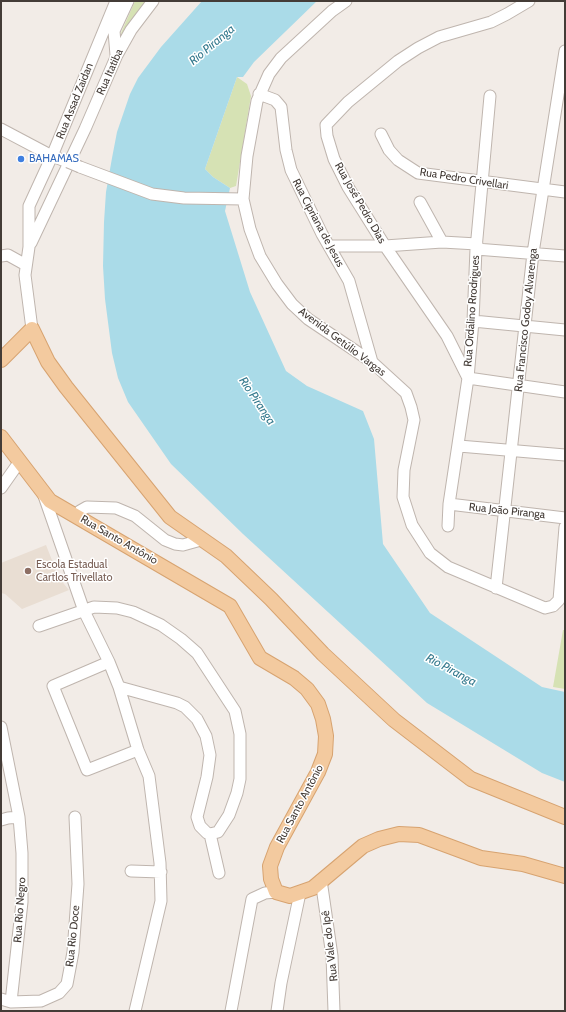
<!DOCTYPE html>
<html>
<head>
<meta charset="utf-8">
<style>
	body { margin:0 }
	#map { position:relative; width:566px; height:1012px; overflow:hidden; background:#f2ece7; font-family:Cabin,sans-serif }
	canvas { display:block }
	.frame { position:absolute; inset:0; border:2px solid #443c37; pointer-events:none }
</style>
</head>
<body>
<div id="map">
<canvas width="566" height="1012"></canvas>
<div class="frame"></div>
</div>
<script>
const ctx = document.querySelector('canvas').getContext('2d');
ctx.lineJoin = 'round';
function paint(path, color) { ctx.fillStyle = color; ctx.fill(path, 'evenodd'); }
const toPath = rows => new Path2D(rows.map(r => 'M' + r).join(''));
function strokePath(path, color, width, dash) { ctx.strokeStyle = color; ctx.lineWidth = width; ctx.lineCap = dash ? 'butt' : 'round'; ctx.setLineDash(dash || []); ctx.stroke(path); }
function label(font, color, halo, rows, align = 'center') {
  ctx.font = font + ' Cabin,sans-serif'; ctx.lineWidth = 3; ctx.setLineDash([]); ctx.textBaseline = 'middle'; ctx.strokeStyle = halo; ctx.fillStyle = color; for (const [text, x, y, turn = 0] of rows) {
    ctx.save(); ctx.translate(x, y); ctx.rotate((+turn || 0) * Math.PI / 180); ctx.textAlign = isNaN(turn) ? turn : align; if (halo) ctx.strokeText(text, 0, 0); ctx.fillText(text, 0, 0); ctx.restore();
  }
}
paint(toPath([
	[46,545,59,578,69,590,22,609,5,594,1,593,1,563]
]), '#e9ded3');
paint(toPath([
	[135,1,149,1,122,35,121,33],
	[237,77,247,84,251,96,236,186,230,188,213,177,205,169],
	[563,630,565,630,565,689,553,687]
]), '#d6e2b4');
paint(toPath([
	[202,1,317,1,254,62,243,77,237,77,205,169,213,177,230,188,225,211,250,292,286,371,307,386,363,411,374,439,383,544,430,613,542,687,565,692,565,782,542,773,427,703,243,534,171,464,128,402,118,378,112,353,105,299,103,266,104,222,106,192,112,158,117,132,130,94,138,78,161,47]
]), '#aadbe8');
const minor = toPath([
	[346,1,332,11,281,58,269,74,257,101,247,156,243,199,250,229,260,256,277,284,292,304,308,319,372,362,406,393,411,407,414,420,404,470,403,497,412,525,430,553,448,567,545,608,553,606,559,600,565,527],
	[116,55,114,31,128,1],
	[259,94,275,100,281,107,286,150,291,170,322,234,349,281,372,362],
	[1,129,52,156,68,162],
	[381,134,389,150,398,160,418,173,565,192],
	[80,167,152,194,184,198,243,199],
	[420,202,442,242],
	[31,243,85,129,117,55,131,30,153,1],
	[329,246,385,246,442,242,477,244],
	[476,249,565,256],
	[1,256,8,255,26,265],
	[473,321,565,330],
	[32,329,25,275,29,247,29,206,52,156,116,1],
	[468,378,447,336,385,246,348,187,334,159,327,136,326,125,348,102,398,61,418,48,439,37,491,22,507,14,529,1],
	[468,378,565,392],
	[459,446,565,455],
	[1,488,20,461],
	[43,493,84,611,109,662,119,687,138,750,149,776,160,863,161,901,135,1011],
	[449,504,565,518],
	[77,516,80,511,87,507,116,508,135,516,165,540,175,544,183,545,201,540],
	[448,526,449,504,468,378,473,321,476,249,490,96],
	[496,588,533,253,565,51],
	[39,626,94,607,117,608,133,612,161,625,181,639,197,653,235,711,240,734,240,779,237,793,229,815,218,832,210,834,207,833,200,826,197,817,207,777,210,755,206,736,197,719,185,707,177,703,119,687],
	[109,662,53,686,87,770,138,750],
	[1,727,19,817,22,853,22,902,11,1002],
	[1,820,8,818,19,817],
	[210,834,219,873],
	[131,871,161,872],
	[321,880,332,956,334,1011],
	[1,999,11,1002,41,1001,59,993,67,984,73,952,78,884,75,817],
	[231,1011,252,899,265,893,276,892],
	[277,1011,281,983,300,893]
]);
const major = toPath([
	[1,360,32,329,48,362,66,387,170,517,226,556,271,599,323,654,394,720,471,779,565,817],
	[1,437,50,501,230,606,260,658,294,678,307,689,318,704,323,719,326,736,325,754,318,772,277,847,270,866,271,879,276,892,290,896,313,888,363,846,379,839,399,834,419,835,481,858,523,864,565,876]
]);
strokePath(minor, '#bfb5ae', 13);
strokePath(major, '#d7a370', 16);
strokePath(minor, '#fff', 11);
strokePath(major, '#f3ca9f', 14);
const minorBridge = toPath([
	[68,162,80,167]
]);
strokePath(minorBridge, '#bfb5ae', 13, []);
strokePath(minorBridge, '#fff', 11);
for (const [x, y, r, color] of [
	[21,159,4,"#3f7fe0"],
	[28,571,4,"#8d6e63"]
]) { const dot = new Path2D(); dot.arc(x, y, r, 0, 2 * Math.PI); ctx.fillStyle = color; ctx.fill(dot); strokePath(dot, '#fff', 1.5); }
label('11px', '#443c37', '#fff', [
	["Rua Itatiba",110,72,-66],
	["Rua Assad Zaidan",75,101,-68],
	["Rua Pedro Crivellari",464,179,9],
	["Rua José Pedro Dias",360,203,60],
	["Rua Cipriana de Jesus",318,223,62],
	["Rua Ordalino Rrodrigues",472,311,-86],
	["Rua Francisco Godoy Alvarenga",526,320,-84],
	["Avenida Getúlio Vargas",342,342,37],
	["Rua João Piranga",507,511,6],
	["Rua Santo Antônio",119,540,30],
	["Rua Santo Antônio",300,804,-62],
	["Rua Rio Negro",20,910,-86],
	["Rua Rio Doce",73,936,-84],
	["Rua Vale do Ipê",330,946,-97]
]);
label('11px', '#366cbe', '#fff', [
	["BAHAMAS",29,159]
], 'left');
label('11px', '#785e54', '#fff', [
	["Escola Estadual",36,565],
	["Cartlos Trivellato",36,578]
], 'left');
label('italic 12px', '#357a8e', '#fff', [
	["Rio Piranga",212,45,-40],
	["Rio Piranga",257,401,56],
	["Rio Piranga",451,670,28]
]);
</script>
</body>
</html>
